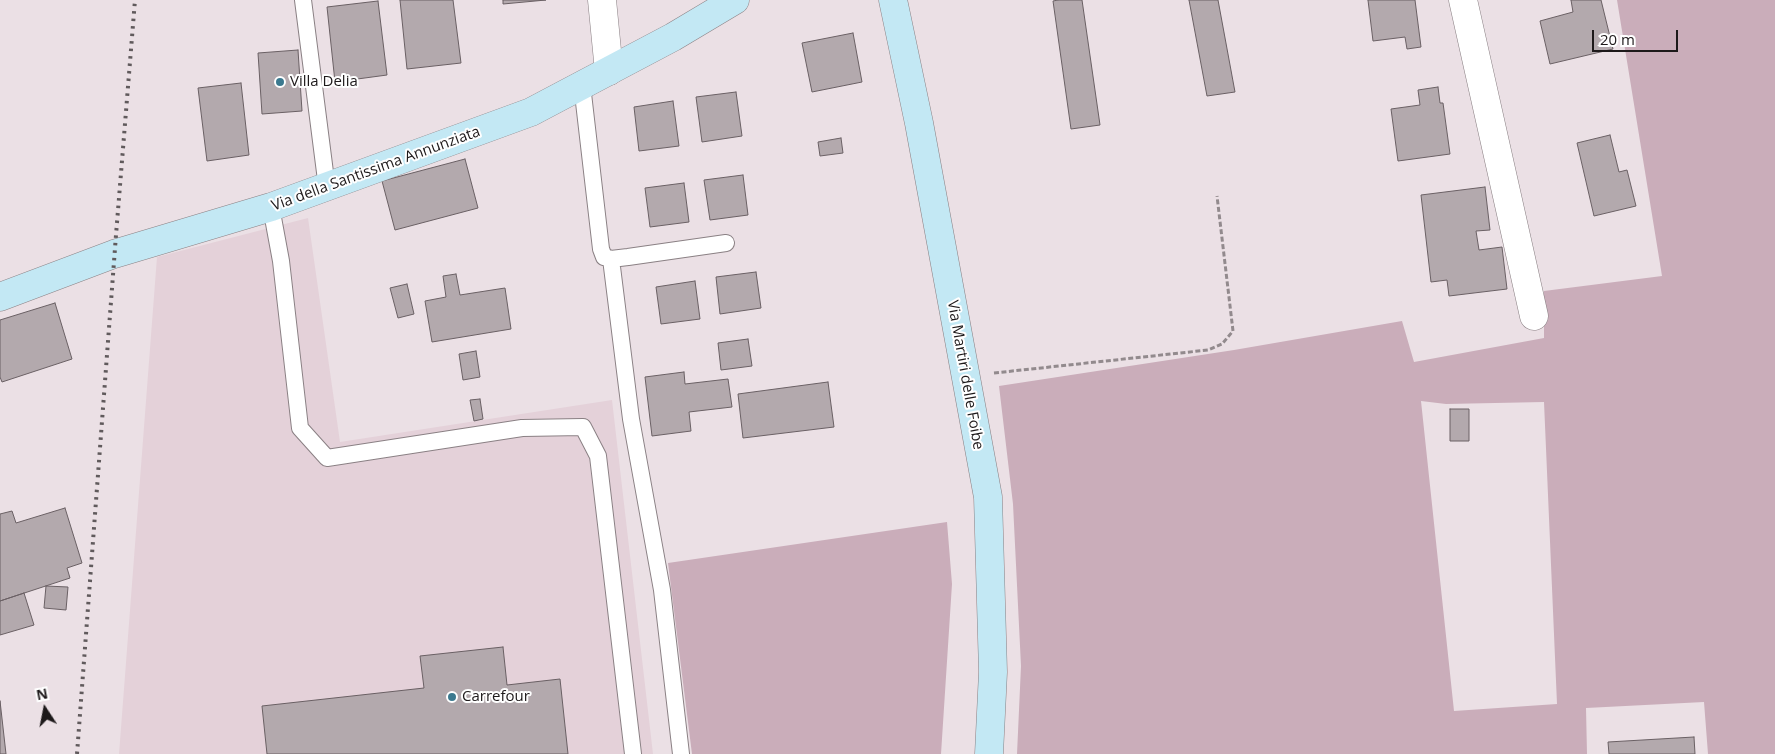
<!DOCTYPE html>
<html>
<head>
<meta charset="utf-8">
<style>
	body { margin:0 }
	#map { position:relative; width:1775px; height:754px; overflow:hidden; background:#ebe0e5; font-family:"Open Sans",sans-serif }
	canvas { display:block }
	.north { position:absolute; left:20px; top:684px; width:50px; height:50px; -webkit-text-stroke:4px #fff; paint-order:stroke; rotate:349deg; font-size:14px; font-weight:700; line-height:20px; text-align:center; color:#1d191a }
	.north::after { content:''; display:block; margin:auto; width:18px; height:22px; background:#1d191a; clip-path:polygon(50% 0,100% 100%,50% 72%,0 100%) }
	.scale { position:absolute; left:1592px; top:30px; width:86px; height:22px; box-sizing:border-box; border:2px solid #1d191a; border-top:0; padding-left:6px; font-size:15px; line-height:18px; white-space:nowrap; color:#1d191a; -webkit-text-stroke:4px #fff; paint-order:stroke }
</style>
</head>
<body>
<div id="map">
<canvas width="1775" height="754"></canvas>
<div class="north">N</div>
<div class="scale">20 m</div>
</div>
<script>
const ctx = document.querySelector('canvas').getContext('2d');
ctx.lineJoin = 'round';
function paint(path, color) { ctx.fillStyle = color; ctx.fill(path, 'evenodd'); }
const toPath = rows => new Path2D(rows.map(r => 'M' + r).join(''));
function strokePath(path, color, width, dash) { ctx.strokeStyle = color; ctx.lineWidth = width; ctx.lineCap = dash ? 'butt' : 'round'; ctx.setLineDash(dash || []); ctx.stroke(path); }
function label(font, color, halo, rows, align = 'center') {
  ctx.font = font + ' "Open Sans",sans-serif'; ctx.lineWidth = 4; ctx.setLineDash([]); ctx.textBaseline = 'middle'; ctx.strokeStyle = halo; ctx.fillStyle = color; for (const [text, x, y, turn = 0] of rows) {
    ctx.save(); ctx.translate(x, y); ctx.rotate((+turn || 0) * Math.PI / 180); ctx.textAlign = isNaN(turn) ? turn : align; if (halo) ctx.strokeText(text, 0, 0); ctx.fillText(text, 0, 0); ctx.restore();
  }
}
paint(toPath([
	[308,218,340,442,612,400,653,754,119,754,157,257]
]), '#e4d1d9');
paint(toPath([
	[1617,0,1775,0,1775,754,1708,754,1704,702,1586,708,1587,754,1017,754,1021,666,1013,504,999,386,1234,350,1402,321,1414,362,1544,338,1544,291,1662,276],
	[1421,401,1446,404,1544,402,1557,704,1454,711],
	[947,522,952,584,941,754,692,754,668,563]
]), '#caadba');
const building = toPath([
	[400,0,453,0,461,63,407,69,400,0],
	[503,0,546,0,503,4,503,0],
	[1058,0,1082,0,1100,125,1071,129,1053,1,1058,0],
	[1189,0,1218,0,1235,92,1207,96,1189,0],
	[1368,0,1415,0,1421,47,1407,49,1405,37,1373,41,1368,0],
	[1571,0,1601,0,1613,49,1550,64,1540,21,1573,12,1571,0],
	[378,1,387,75,335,82,327,7,378,1],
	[853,33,862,82,812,92,802,43,853,33],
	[298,50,302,111,262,114,258,53,298,50],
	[241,83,249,155,207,161,198,88,241,83],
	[1438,87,1440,103,1443,103,1450,154,1398,161,1391,109,1420,105,1418,90,1438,87],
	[736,92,742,136,702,142,696,97,736,92],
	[673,101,679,146,639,151,634,107,673,101],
	[1610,135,1619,172,1627,170,1636,206,1594,216,1577,143,1610,135],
	[841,138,843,153,820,156,818,142,841,138],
	[465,159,478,208,395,230,382,181,465,159],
	[743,175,748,215,710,220,704,180,743,175],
	[684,183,689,222,650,227,645,188,684,183],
	[1485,187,1490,230,1476,231,1479,250,1502,247,1507,289,1449,296,1447,280,1431,282,1421,195,1485,187],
	[756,272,761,308,720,314,716,277,756,272],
	[456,274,460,295,505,288,511,329,432,342,425,301,446,297,443,276,456,274],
	[695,281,700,319,661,324,656,287,695,281],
	[407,284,414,314,398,318,390,288,407,284],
	[55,303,72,359,2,382,0,377,0,320,55,303],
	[748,339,752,366,721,370,718,343,748,339],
	[476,351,480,377,463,380,459,354,476,351],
	[684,372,685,384,728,379,732,407,689,412,691,431,652,436,645,377,684,372],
	[828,382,834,427,743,438,738,394,828,382],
	[480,399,483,419,474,421,470,400,480,399],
	[1450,409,1469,409,1469,441,1450,441,1450,409],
	[65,508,82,563,67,568,70,578,0,601,0,514,12,511,16,523,65,508],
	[46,586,68,587,66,610,44,608,46,586],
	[24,593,34,625,0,635,0,601,24,593],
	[503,647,507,685,560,679,568,754,267,754,262,706,424,688,420,656,503,647],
	[0,701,6,754,0,754,0,701],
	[1694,737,1695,754,1609,754,1608,742,1694,737]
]);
paint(building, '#b3a9ad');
strokePath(building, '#6a6064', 1);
const lane = toPath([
	[303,0,327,188],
	[582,85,601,249,604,257,611,259,628,257,726,243],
	[271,207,281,261,300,428,327,458,522,428,583,427,598,456,633,754],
	[611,259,631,419,662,590,681,754]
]);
const street = toPath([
	[602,0,609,71],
	[1463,0,1534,316]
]);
const secondary = toPath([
	[893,0,919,123,988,497,993,672,989,754],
	[0,297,114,254,271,207,531,112,673,37,735,0]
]);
strokePath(lane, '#8a8084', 18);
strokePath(street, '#8a8084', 29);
strokePath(secondary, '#8a8084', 29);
strokePath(toPath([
	[994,373,1208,350,1222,344,1233,331,1217,196]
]), '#928a8d', 3, [5, 2.5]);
strokePath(lane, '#fff', 16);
strokePath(street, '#fff', 28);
strokePath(secondary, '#c3e8f4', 28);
strokePath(toPath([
	[77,754,116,235,135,0]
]), '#605a5c', 4, [2.5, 5]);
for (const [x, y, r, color] of [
	[280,82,5,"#3b798f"],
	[452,697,5,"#3b798f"]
]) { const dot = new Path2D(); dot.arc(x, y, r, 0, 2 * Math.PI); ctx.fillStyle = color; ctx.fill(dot); strokePath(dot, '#fff', 2); }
label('15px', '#1d191a', '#fff', [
	["Villa Delia",290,82],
	["Carrefour",462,697]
], 'left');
label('15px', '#1d191a', '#fff', [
	["Via della Santissima Annunziata",376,169,-20],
	["Via Martiri delle Foibe",965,375,80]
]);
</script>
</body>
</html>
